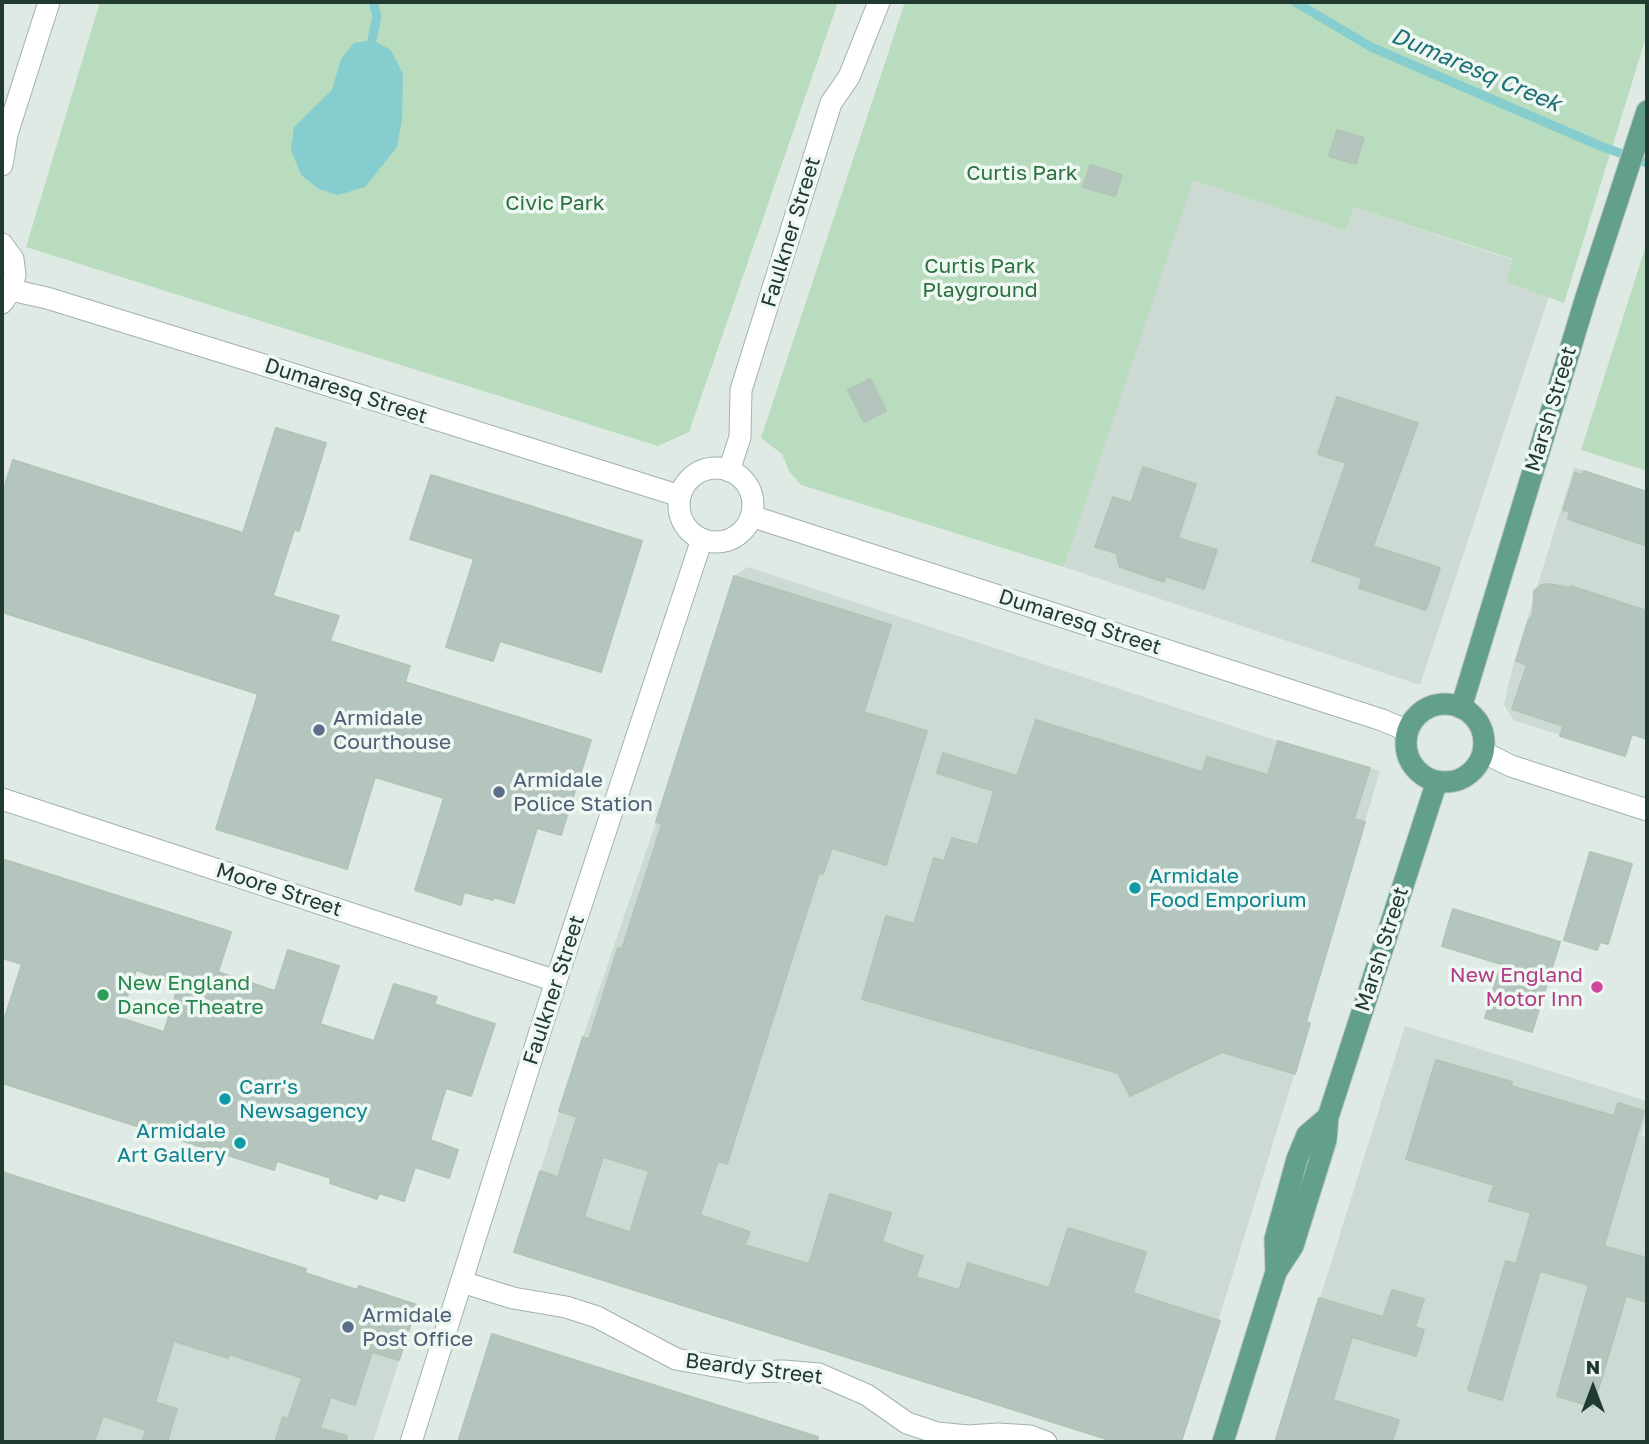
<!DOCTYPE html>
<html>
<head>
<meta charset="utf-8">
<style>
	body { margin:0 }
	#map { position:relative; width:1649px; height:1444px; overflow:hidden; background:#dfeae4; font-family:"Golos Text",sans-serif }
	canvas { display:block }
	.frame { position:absolute; inset:0; border:4px solid #203a30; pointer-events:none }
	.north { position:absolute; left:1558px; top:1353px; width:70px; height:70px; -webkit-text-stroke:5px #eff7f2; paint-order:stroke; rotate:0deg; font-size:19px; font-weight:700; line-height:28px; text-align:center; color:#203a30 }
	.north::after { content:''; display:block; margin:auto; width:24px; height:32px; background:#203a30; clip-path:polygon(50% 0,100% 100%,50% 72%,0 100%) }
</style>
</head>
<body>
<div id="map">
<canvas width="1649" height="1444"></canvas>
<div class="frame"></div>
<div class="north">N</div>
</div>
<script>
const ctx = document.querySelector('canvas').getContext('2d');
ctx.lineJoin = 'round';
function paint(path, color) { ctx.fillStyle = color; ctx.fill(path, 'evenodd'); }
const toPath = rows => new Path2D(rows.map(r => 'M' + r).join(''));
function strokePath(path, color, width, dash) { ctx.strokeStyle = color; ctx.lineWidth = width; ctx.lineCap = dash ? 'butt' : 'round'; ctx.setLineDash(dash || []); ctx.stroke(path); }
function label(font, color, halo, rows, align = 'center') {
  ctx.font = font + ' "Golos Text",sans-serif'; ctx.lineWidth = 7; ctx.setLineDash([]); ctx.textBaseline = 'middle'; ctx.strokeStyle = halo; ctx.fillStyle = color; for (const [text, x, y, turn = 0] of rows) {
    ctx.save(); ctx.translate(x, y); ctx.rotate((+turn || 0) * Math.PI / 180); ctx.textAlign = isNaN(turn) ? turn : align; if (halo) ctx.strokeText(text, 0, 0); ctx.fillText(text, 0, 0); ctx.restore();
  }
}
paint(toPath([
	[1193,179,1346,230,1354,207,1513,260,1506,282,1549,296,1420,685,1064,567],
	[1574,467,1647,492,1647,686,1625,756,1513,720,1504,704,1514,662],
	[748,567,1278,741,1380,771,1306,1021,1310,1023,1181,1442,1116,1442,514,1252,583,1037,656,822,734,576],
	[1405,1026,1647,1101,1647,1115,1641,1135,1647,1138,1647,1442,1275,1442],
	[2,1172,306,1269,301,1282,314,1287,318,1277,357,1289,359,1286,417,1305,373,1442,2,1442]
]), '#cddad3');
paint(toPath([
	[100,2,838,2,689,432,658,446,26,247],
	[905,2,1647,2,1647,34,1564,303,1506,282,1513,259,1354,207,1346,230,1193,180,1064,567,801,485,789,471,782,454,761,438],
	[1647,242,1647,471,1581,450]
]), '#b8dcbd');
paint(toPath([
	[372,40,391,50,403,74,402,119,397,147,365,187,338,195,319,189,301,175,291,150,294,127,332,90,341,59,354,43]
]), '#86cdd0');
strokePath(toPath([
	[1295,2,1371,47,1598,145,1647,163],
	[372,40,377,16,373,2]
]), '#86cdd0', 9);
const building = toPath([
	[1337,130,1364,138,1356,164,1329,156,1337,130],
	[1090,165,1122,175,1115,196,1083,187,1090,165],
	[870,379,886,411,864,422,848,390,870,379],
	[1337,397,1418,423,1373,546,1440,568,1426,610,1359,588,1362,578,1312,561,1346,463,1318,454,1337,397],
	[276,428,326,443,299,531,294,530,273,596,339,616,330,641,410,666,405,682,591,740,561,835,537,828,514,903,493,897,493,900,464,892,461,905,415,890,444,798,375,777,347,869,216,829,258,694,2,612,2,494,13,460,243,533,276,428],
	[1143,467,1196,484,1178,538,1217,550,1204,589,1165,576,1164,582,1120,567,1116,553,1095,547,1113,497,1131,503,1143,467],
	[1584,471,1647,492,1647,546,1568,519,1570,512,1563,510,1575,473,1583,475,1584,471],
	[431,475,642,541,601,672,500,641,493,661,446,647,474,559,410,539,431,475],
	[734,576,891,625,864,712,927,731,886,865,832,848,823,874,819,873,727,1164,718,1161,700,1215,750,1232,745,1245,809,1264,830,1194,891,1213,882,1242,923,1256,916,1277,959,1290,968,1263,1049,1288,1068,1228,1146,1252,1133,1293,1220,1321,1181,1442,1116,1442,514,1252,540,1171,558,1177,577,1117,559,1111,583,1037,589,1039,618,948,622,949,662,824,656,822,734,576],
	[603,1157,649,1171,630,1232,584,1217,603,1157],
	[1549,584,1571,588,1571,586,1647,611,1647,739,1632,734,1625,756,1560,736,1563,726,1512,709,1527,665,1516,661,1528,622,1533,614,1534,591,1541,585,1549,584],
	[1036,720,1202,772,1207,757,1268,775,1278,741,1370,768,1354,819,1365,822,1306,1022,1310,1023,1295,1074,1222,1052,1130,1096,1118,1073,862,999,886,916,914,924,934,858,944,861,952,838,978,845,994,791,937,773,943,753,1017,776,1036,720],
	[1590,852,1632,864,1608,944,1600,942,1597,950,1564,940,1590,852],
	[2,859,231,932,218,972,275,991,288,950,339,966,320,1024,374,1041,394,984,437,997,434,1004,495,1024,471,1096,446,1088,430,1140,458,1150,449,1178,415,1167,404,1201,379,1193,377,1199,330,1183,331,1178,277,1161,274,1170,2,1083,2,1026,22,964,2,958,2,859],
	[136,970,179,984,164,1032,120,1018,136,970],
	[1453,909,1560,942,1532,1032,1485,1018,1501,964,1442,946,1453,909],
	[1436,1060,1512,1082,1511,1086,1614,1116,1618,1103,1644,1111,1604,1246,1647,1258,1647,1302,1626,1296,1593,1407,1557,1396,1589,1285,1540,1271,1502,1400,1468,1390,1506,1261,1516,1264,1531,1213,1489,1201,1494,1185,1406,1159,1436,1060],
	[2,1172,306,1269,305,1273,357,1290,359,1286,417,1305,399,1360,372,1352,355,1405,331,1397,320,1428,347,1436,346,1442,275,1442,283,1417,288,1419,302,1378,229,1354,228,1358,174,1341,155,1402,177,1409,167,1442,142,1442,146,1430,103,1416,94,1442,2,1442,2,1172],
	[1392,1290,1424,1299,1415,1327,1424,1330,1416,1356,1352,1337,1333,1400,1399,1420,1392,1442,1275,1442,1319,1298,1383,1317,1392,1290],
	[492,1334,818,1437,817,1442,458,1442,492,1334]
]);
paint(building, '#b4c5bd');
strokePath(building, '#b2c4ba', 2);
const minor = toPath([
	[2,165,7,134,49,2],
	[2,244,13,259,15,275,11,290,2,303],
	[11,290,47,298,251,361,680,496],
	'679 505a37 37 0 1 1 74 0a37 37 0 1 1-74 0Z',
	[729,471,740,437,741,390,831,103,849,77,879,2],
	[751,516,1382,720,1408,731],
	[1483,752,1511,766,1647,810],
	[2,799,556,981],
	[462,1282,513,1298,566,1307,597,1317,676,1359,748,1372,783,1371,819,1374,867,1395,907,1423,937,1433,968,1436,998,1434,1030,1436,1046,1442],
	[411,1442,556,981,702,539]
]);
const major = toPath([
	'1406 743a39 39 0 1 1 78 0a39 39 0 1 1-78 0Z',
	[1461,708,1586,297,1647,111],
	[1276,1272,1275,1239,1297,1159,1307,1135,1328,1117],
	[1223,1442,1276,1272,1293,1246,1326,1140,1328,1117,1437,781]
]);
strokePath(minor, '#a2b2aa', 23);
strokePath(major, '#bcc4c1', 23);
strokePath(minor, '#fff', 21);
strokePath(major, '#63a089', 21);
for (const [x, y, r, color] of [
	[319,730,7,"#5c6f8a"],
	[499,792,7,"#5c6f8a"],
	[1135,888,7,"#0f9aa8"],
	[1597,987,7,"#d1479c"],
	[103,995,7,"#2e9e5b"],
	[225,1099,7,"#0f9aa8"],
	[240,1143,7,"#0f9aa8"],
	[348,1327,7,"#5c6f8a"]
]) { const dot = new Path2D(); dot.arc(x, y, r, 0, 2 * Math.PI); ctx.fillStyle = color; ctx.fill(dot); strokePath(dot, '#eff7f2', 2.5); }
label('21px', '#2b713e', '#eff7f2', [
	["Curtis Park",1022,173],
	["Civic Park",555,203],
	["Curtis Park",980,266],
	["Playground",980,290]
]);
label('21px', '#203a30', '#eff7f2', [
	["Faulkner Street",791,232,-73],
	["Dumaresq Street",346,391,18],
	["Marsh Street",1551,409,-73],
	["Dumaresq Street",1080,622,18],
	["Moore Street",279,890,18],
	["Marsh Street",1382,949,-72],
	["Faulkner Street",554,990,-72],
	["Beardy Street",754,1369,7]
]);
label('21px', '#4e5e75', '#eff7f2', [
	["Armidale",333,718],
	["Courthouse",333,742],
	["Armidale",513,780],
	["Police Station",513,804],
	["Armidale",362,1315],
	["Post Office",362,1339]
], 'left');
label('21px', '#0d838f', '#eff7f2', [
	["Armidale",1149,876],
	["Food Emporium",1149,900],
	["Carr's",239,1087],
	["Newsagency",239,1111],
	["Armidale",226,1131,"right"],
	["Art Gallery",226,1155,"right"]
], 'left');
label('21px', '#b23c85', '#eff7f2', [
	["New England",1583,975],
	["Motor Inn",1583,999]
], 'right');
label('21px', '#27864d', '#eff7f2', [
	["New England",117,983],
	["Dance Theatre",117,1007]
], 'left');
label('italic 23px', '#1b7175', '#eff7f2', [
	["Dumaresq Creek",1476,70,23]
]);
</script>
</body>
</html>
